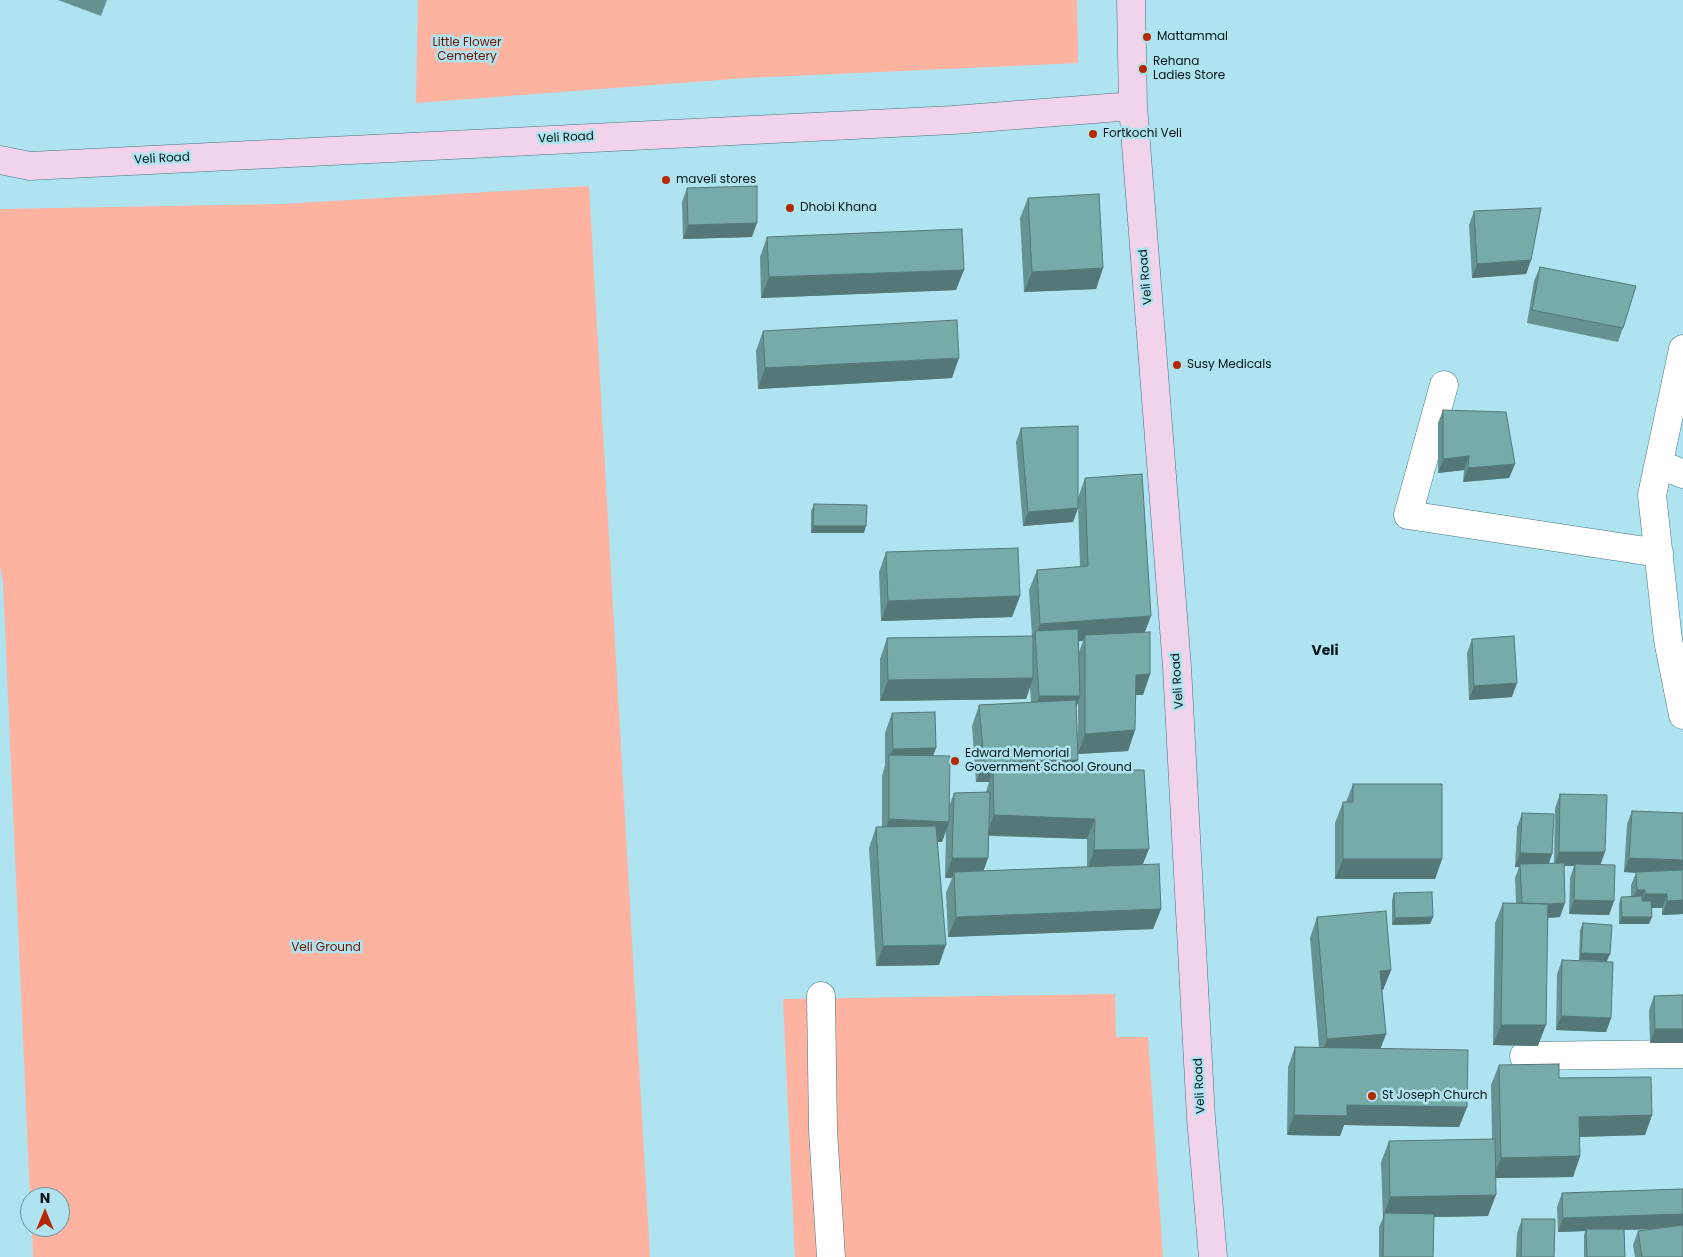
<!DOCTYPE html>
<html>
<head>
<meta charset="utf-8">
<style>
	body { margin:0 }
	#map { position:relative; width:1683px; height:1257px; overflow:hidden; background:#afe3f0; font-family:Poppins,sans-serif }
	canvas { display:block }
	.north { position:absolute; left:20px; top:1187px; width:50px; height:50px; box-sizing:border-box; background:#afe3f0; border:1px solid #6a919a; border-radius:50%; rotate:0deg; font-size:14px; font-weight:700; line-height:20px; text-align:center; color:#021519 }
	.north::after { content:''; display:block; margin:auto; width:18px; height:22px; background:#b42902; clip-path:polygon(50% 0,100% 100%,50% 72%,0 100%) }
</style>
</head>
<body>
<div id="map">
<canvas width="1683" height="1257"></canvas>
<div class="north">N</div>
</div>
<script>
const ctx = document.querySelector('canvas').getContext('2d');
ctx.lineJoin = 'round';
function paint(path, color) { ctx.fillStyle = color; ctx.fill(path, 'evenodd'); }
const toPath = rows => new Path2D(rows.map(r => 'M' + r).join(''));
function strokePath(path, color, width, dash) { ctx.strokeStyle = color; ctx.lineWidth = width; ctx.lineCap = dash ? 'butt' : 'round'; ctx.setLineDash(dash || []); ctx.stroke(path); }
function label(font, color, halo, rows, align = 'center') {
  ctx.font = font + ' Poppins,sans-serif'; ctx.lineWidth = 5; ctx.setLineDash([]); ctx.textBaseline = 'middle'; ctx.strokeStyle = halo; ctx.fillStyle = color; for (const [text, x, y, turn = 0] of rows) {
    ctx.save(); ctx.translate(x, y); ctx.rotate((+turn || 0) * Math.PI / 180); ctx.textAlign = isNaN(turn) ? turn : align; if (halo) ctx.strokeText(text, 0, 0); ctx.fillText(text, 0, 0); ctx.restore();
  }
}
paint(toPath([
	[418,0,1077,0,1078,63,746,78,416,103],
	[589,186,650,1257,33,1257,32,1227,60,1227,60,1197,30,1197,3,582,0,566,0,209,281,204],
	[1115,994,1116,1037,1148,1037,1163,1257,795,1257,783,999]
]), '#feb2a0');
const minor = toPath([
	[1683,349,1652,495,1668,640,1683,715],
	[1444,385,1408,515,1659,553],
	[1659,464,1683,474],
	[821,996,823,1130,831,1257],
	[1524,1056,1683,1054]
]);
const secondary = toPath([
	[1133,106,1177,667,1201,1118,1213,1257],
	[0,160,30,166,953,120,1133,106,1131,0]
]);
strokePath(minor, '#42737e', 29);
strokePath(secondary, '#42737e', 29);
strokePath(minor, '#fff', 28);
strokePath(secondary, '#f1d3ec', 28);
paint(toPath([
	[58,0,107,0,101,16],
	[687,188,752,237,683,239,682,202],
	[1028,198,1103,268,1096,289,1024,292,1020,218],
	[1474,211,1531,260,1526,274,1472,278,1469,225],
	[767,237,956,290,761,298,760,257],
	[1540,267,1623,328,1618,342,1527,323,1534,281],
	[763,331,952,378,758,389,756,351],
	[1443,410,1515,464,1509,478,1463,482,1464,470,1438,473,1438,423],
	[1021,428,1078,498,1085,478,1145,632,1150,674,1143,695,1135,695,1135,730,1128,751,1078,754,1074,770,1143,865,1161,909,1153,929,948,937,946,893,952,878,945,878,946,831,942,842,938,842,939,965,876,966,869,848,876,827,882,827,882,776,885,765,885,733,892,713,936,748,933,756,950,804,954,793,986,792,989,782,976,782,972,726,979,705,1031,702,1030,687,1026,699,880,701,880,659,887,638,1032,636,1029,590,1037,570,1080,567,1078,504,1078,508,1073,522,1023,526,1016,442],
	[1079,641,1083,641,1079,652],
	[1078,703,1078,748,1076,706],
	[989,836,1087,839,1087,867,983,871,988,858],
	[814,504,864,533,811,533,811,511],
	[886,552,1020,596,1012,617,881,621,879,572],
	[1472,639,1512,697,1469,700,1467,653],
	[1353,784,1442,859,1435,879,1335,879,1335,823,1343,802,1346,802],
	[1560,794,1601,865,1614,901,1609,915,1569,914,1570,878,1574,866,1564,866,1560,917,1548,918,1538,1046,1493,1045,1495,923,1503,903,1516,903,1515,878,1519,867,1515,867,1517,827,1522,813,1552,854,1549,863,1554,863,1555,808],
	[1632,811,1683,813,1683,914,1662,915,1662,908,1652,908,1649,924,1619,924,1619,904,1621,897,1631,897,1631,885,1636,873,1624,872,1627,824],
	[1394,893,1433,917,1430,924,1392,925,1392,900],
	[1317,917,1391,970,1383,990,1382,990,1386,1034,1380,1049,1467,1107,1459,1127,1344,1125,1340,1136,1287,1135,1288,1067,1295,1047,1319,1047,1310,938],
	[1583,923,1607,961,1579,960,1580,930],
	[1562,960,1611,1018,1606,1032,1556,1030,1557,974],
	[1683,995,1650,1043,1649,1010,1654,996],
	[1499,1065,1559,1078,1652,1115,1645,1135,1580,1137,1580,1156,1573,1177,1495,1178,1488,1216,1434,1217,1433,1257,1379,1257,1379,1227,1383,1218,1381,1162,1389,1141,1492,1139,1491,1085],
	[1683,1189,1683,1257,1635,1257,1633,1245,1638,1231,1657,1229,1624,1230,1625,1257,1584,1257,1584,1236,1585,1231,1558,1232,1557,1207,1562,1193],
	[1522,1219,1554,1257,1516,1257,1517,1233]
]), '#659392');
paint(toPath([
	[757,223,752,237,683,239,688,225],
	[1531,260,1526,274,1472,278,1477,264],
	[1103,268,1096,289,1024,292,1032,272],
	[964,270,956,290,761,298,769,277],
	[959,358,952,378,758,389,765,368],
	[1469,456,1464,470,1438,473,1443,459],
	[1515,464,1509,478,1463,482,1468,468],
	[1078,508,1073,522,1023,526,1028,512],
	[813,526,866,526,864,533,811,533],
	[1020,596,1012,617,881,621,888,601],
	[1151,616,1143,637,1085,635,1083,641,1036,644,1036,635,1040,624],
	[1150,674,1143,695,1128,695,1136,675],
	[1033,678,1026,699,880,701,888,680],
	[1517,683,1512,697,1469,700,1474,686],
	[1039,696,1080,696,1073,717,1032,716],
	[1135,730,1128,751,1078,754,1085,734],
	[936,748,928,768,889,759,893,749],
	[1078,760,1070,781,993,770,989,782,976,782,984,762],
	[994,815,1095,819,1087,839,987,835],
	[889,819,949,822,942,842,882,839],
	[1149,849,1141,869,1087,871,1094,850],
	[1559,852,1605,852,1600,866,1575,864,1574,866,1554,866],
	[1520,853,1552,854,1547,868,1520,864,1519,867,1515,867],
	[952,858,988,858,981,878,954,872,952,878,945,878],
	[1629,858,1683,860,1683,875,1624,872],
	[1343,859,1442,859,1435,879,1335,879],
	[1637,890,1645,890,1640,904,1631,904],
	[1645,894,1667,894,1662,908,1640,908],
	[1574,900,1614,901,1609,915,1569,914],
	[1683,900,1683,914,1662,915,1667,901],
	[1565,903,1560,917,1517,919,1522,905],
	[1161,909,1153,929,948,937,956,917],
	[1433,917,1430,924,1392,925,1395,918],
	[1622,917,1652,917,1649,924,1619,924],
	[946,945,939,965,876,966,883,946],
	[1581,953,1610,954,1607,961,1579,960],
	[1391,970,1383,990,1373,991,1380,971],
	[1561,1016,1611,1018,1606,1032,1556,1030],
	[1501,1025,1546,1025,1538,1046,1493,1045],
	[1655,1029,1683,1029,1683,1043,1650,1043],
	[1386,1034,1378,1055,1320,1060,1327,1039],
	[1347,1105,1467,1107,1459,1127,1344,1125,1340,1136,1287,1135,1294,1115],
	[1652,1115,1645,1135,1572,1137,1579,1117],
	[1580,1156,1573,1177,1493,1178,1501,1158],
	[1496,1195,1488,1216,1384,1218,1384,1213,1383,1218,1390,1197],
	[1683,1214,1683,1228,1586,1231,1586,1229,1585,1231,1558,1232,1563,1218]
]), '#537877');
const building = toPath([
	[757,186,757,223,688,225,687,188,757,186],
	[1099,194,1103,268,1032,272,1028,198,1099,194],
	[1541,208,1531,260,1477,264,1474,211,1541,208],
	[962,229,964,270,769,277,767,237,962,229],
	[1540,267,1636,286,1623,328,1532,310,1540,267],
	[957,320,959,358,765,368,763,331,957,320],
	[1443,410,1506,412,1515,464,1468,468,1469,456,1443,459,1443,410],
	[1078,426,1078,508,1028,512,1021,428,1078,426],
	[1142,474,1151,616,1040,624,1037,570,1088,566,1085,478,1142,474],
	[814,504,867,505,866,526,813,526,814,504],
	[1018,548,1020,596,888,601,886,552,1018,548],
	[1078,629,1080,696,1039,696,1035,631,1078,629],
	[1150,632,1150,674,1136,675,1135,730,1085,734,1085,635,1150,632],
	[1033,636,1033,678,888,680,887,638,1033,636],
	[1514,636,1517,683,1474,686,1472,639,1514,636],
	[1076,700,1078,760,984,762,979,705,1076,700],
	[935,712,936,748,893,749,892,713,935,712],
	[889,755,950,756,949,822,889,819,889,755],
	[993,770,1144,770,1149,849,1094,850,1095,819,994,815,993,770],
	[1353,784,1442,784,1442,859,1343,859,1343,802,1353,802,1353,784],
	[990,792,988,858,952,858,954,793,990,792],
	[1560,794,1607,795,1605,852,1559,852,1560,794],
	[1632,811,1683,813,1683,860,1629,858,1632,811],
	[1522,813,1554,814,1552,854,1520,853,1522,813],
	[936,826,946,945,883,946,876,827,936,826],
	[1564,863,1565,903,1548,904,1522,903,1520,864,1564,863],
	[1159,864,1161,909,956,917,954,872,1159,864],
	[1575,864,1615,865,1614,901,1574,900,1575,864],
	[1683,870,1683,900,1667,901,1667,894,1645,894,1645,890,1637,890,1636,872,1683,870],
	[1432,892,1433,917,1395,918,1394,893,1432,892],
	[1642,896,1642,901,1651,901,1652,917,1622,917,1621,897,1642,896],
	[1503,903,1548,904,1546,1025,1501,1025,1503,903],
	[1386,911,1391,970,1380,971,1386,1034,1327,1039,1317,917,1386,911],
	[1583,923,1612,925,1610,954,1581,953,1583,923],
	[1562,960,1613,962,1611,1018,1561,1016,1562,960],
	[1683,995,1683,1029,1655,1029,1654,996,1683,995],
	[1295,1047,1468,1050,1467,1107,1347,1105,1347,1116,1294,1115,1295,1047],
	[1559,1064,1559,1078,1651,1077,1652,1115,1579,1117,1580,1156,1501,1158,1499,1065,1559,1064],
	[1495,1139,1496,1195,1390,1197,1389,1141,1495,1139],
	[1683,1189,1683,1214,1563,1218,1562,1193,1683,1189],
	[1384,1213,1434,1214,1433,1257,1383,1257,1384,1213],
	[1522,1219,1555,1219,1554,1257,1521,1257,1522,1219],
	[1683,1225,1683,1257,1642,1257,1638,1231,1683,1225],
	[1586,1229,1624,1229,1625,1257,1587,1257,1586,1229]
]);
paint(building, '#76abaa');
strokePath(building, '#537877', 1);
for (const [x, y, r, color] of [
	[1147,37,5,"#b42902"],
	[1143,69,5,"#b42902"],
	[1093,134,5,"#b42902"],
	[666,180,5,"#b42902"],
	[790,208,5,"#b42902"],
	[1177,365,5,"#b42902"],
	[955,761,5,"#b42902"],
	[1372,1096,5,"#b42902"]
]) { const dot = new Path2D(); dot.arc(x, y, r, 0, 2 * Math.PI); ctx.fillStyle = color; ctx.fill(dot); strokePath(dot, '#afe3f0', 2); }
label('12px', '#021519', '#afe3f0', [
	["Mattammal",1157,37],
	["Rehana",1153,62],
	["Ladies Store",1153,76],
	["Fortkochi Veli",1103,134],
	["maveli stores",676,180],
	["Dhobi Khana",800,208],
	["Susy Medicals",1187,365],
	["Edward Memorial",965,754],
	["Government School Ground",965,768],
	["St Joseph Church",1382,1096]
], 'left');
label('12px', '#711500', '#afe3f0', [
	["Little Flower",467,43],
	["Cemetery",467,57],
	["Veli Ground",326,948]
]);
label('12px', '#021519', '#afe3f0', [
	["Veli Road",566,138,-3],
	["Veli Road",162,159,-3],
	["Veli Road",1146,277,-95],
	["Veli Road",1178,681,-94],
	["Veli Road",1200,1086,-93]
]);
label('bold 14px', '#021519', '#afe3f0', [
	["Veli",1325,651]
]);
</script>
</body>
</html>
